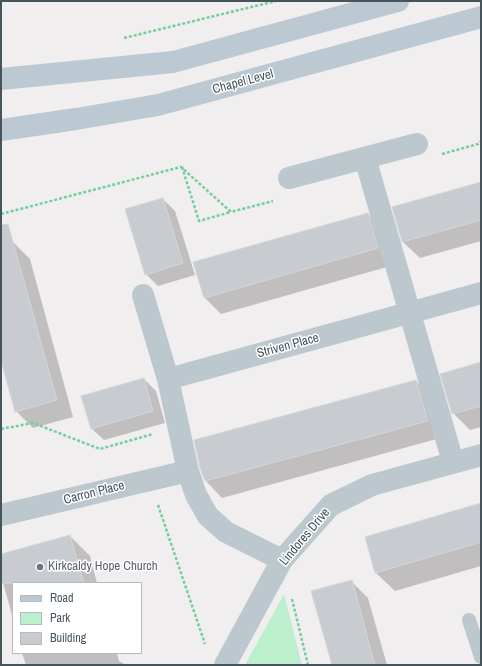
<!DOCTYPE html>
<html>
<head>
<meta charset="utf-8">
<style>
	body { margin:0 }
	#map { position:relative; width:482px; height:666px; overflow:hidden; background:#f1eeef; font-family:"Archivo Narrow",sans-serif }
	canvas { display:block }
	.frame { position:absolute; inset:0; border:2px solid #46545c; pointer-events:none }
	.legend { position:absolute; left:12px; top:582px; width:130px; height:72px; box-sizing:border-box; background:#fff; border:1px solid #b5bbbe; margin:0; padding:5px 7px; list-style:none; font-size:12px; color:#46545c }
	.legend li { display:flex; align-items:center; gap:8px; height:20px }
	.legend b { width:20px; border:1px solid #b5bbbe }
</style>
</head>
<body>
<div id="map">
<canvas width="482" height="666"></canvas>
<div class="frame"></div>
<ul class="legend">
<li><b style="height:5px;background:#bcc9d3"></b>Road</li>
<li><b style="height:11px;background:#bcf0cc"></b>Park</li>
<li><b style="height:11px;background:#c8ccd1"></b>Building</li>
</ul>
</div>
<script>
const ctx = document.querySelector('canvas').getContext('2d');
ctx.lineJoin = 'round';
function paint(path, color) { ctx.fillStyle = color; ctx.fill(path, 'evenodd'); }
const toPath = rows => new Path2D(rows.map(r => 'M' + r).join(''));
function strokePath(path, color, width, dash) { ctx.strokeStyle = color; ctx.lineWidth = width; ctx.lineCap = dash ? 'butt' : 'round'; ctx.setLineDash(dash || []); ctx.stroke(path); }
function label(font, color, halo, rows, align = 'center') {
  ctx.font = font + ' "Archivo Narrow",sans-serif'; ctx.lineWidth = 3; ctx.setLineDash([]); ctx.textBaseline = 'middle'; ctx.strokeStyle = halo; ctx.fillStyle = color; for (const [text, x, y, turn = 0] of rows) {
    ctx.save(); ctx.translate(x, y); ctx.rotate((+turn || 0) * Math.PI / 180); ctx.textAlign = isNaN(turn) ? turn : align; if (halo) ctx.strokeText(text, 0, 0); ctx.fillText(text, 0, 0); ctx.restore();
  }
}
paint(toPath([
	[284,594,302,665,245,665]
]), '#bcf0cc');
paint(toPath([
	[481,183,481,241,420,258,403,242],
	[163,199,175,211,195,275,158,286,146,274],
	[368,214,384,231,394,265,221,314,204,297],
	[13,242,30,259,73,417,33,428,16,411,1,356,1,246],
	[481,363,481,427,470,430,453,413],
	[144,379,156,391,165,423,104,440,91,428],
	[416,381,433,398,444,437,222,498,206,481,201,467],
	[481,504,481,566,395,591,376,573,366,537],
	[70,536,90,556,97,583,13,583,13,619,1,575,1,555],
	[351,581,368,598,387,665,333,665],
	[22,653,117,653,119,661,126,665,26,665]
]), '#0003');
const building = toPath([
	[481,182,481,220,402,242,392,207,481,182],
	[163,198,183,263,145,275,125,209,163,198],
	[368,213,378,248,204,298,193,262,368,213],
	[8,224,57,400,15,412,1,360,1,225,8,224],
	[481,362,481,406,452,414,440,374,481,362],
	[144,378,153,411,91,429,81,396,144,378],
	[416,380,428,421,205,481,200,468,194,440,416,380],
	[481,503,481,542,375,573,365,537,481,503],
	[70,535,84,583,1,583,1,554,70,535],
	[352,580,375,665,332,665,311,591,352,580]
]);
paint(building, '#c8ccd1');
strokePath(building, '#d2d5da', 1);
strokePath(toPath([
	[124,38,276,1],
	[442,154,478,144,481,141],
	[182,167,199,221,231,212],
	[1,214,181,167,231,212,273,201],
	[1,429,33,423,100,449,153,434],
	[158,505,205,644],
	[292,599,308,665]
]), '#73cf9b', 2.5, [3, 2]);
strokePath(toPath([
	[469,620,481,657]
]), '#bcc7ce', 14);
strokePath(toPath([
	[365,158,453,462],
	[289,178,417,144],
	[143,295,168,379,188,471,196,495,208,516,226,532,282,560],
	[168,379,481,293],
	[1,515,188,471],
	[225,665,282,560,331,505,372,485,481,455]
]), '#bcc7ce', 22);
strokePath(toPath([
	[1,79,173,62,398,1],
	[1,130,76,119,158,105,481,17]
]), '#bcc9d3', 22);
for (const [x, y, r, color] of [
	[40,567,4,"#6b7280"]
]) { const dot = new Path2D(); dot.arc(x, y, r, 0, 2 * Math.PI); ctx.fillStyle = color; ctx.fill(dot); strokePath(dot, '#fff', 1.5); }
label('13px', '#46545c', '#fff', [
	["Chapel Level",243,82,-15],
	["Striven Place",288,346,-15],
	["Carron Place",94,493,-14],
	["Lindores Drive",305,537,-50]
]);
label('13px', '#5b616d', '#fff', [
	["Kirkcaldy Hope Church",48,567]
], 'left');
</script>
</body>
</html>
